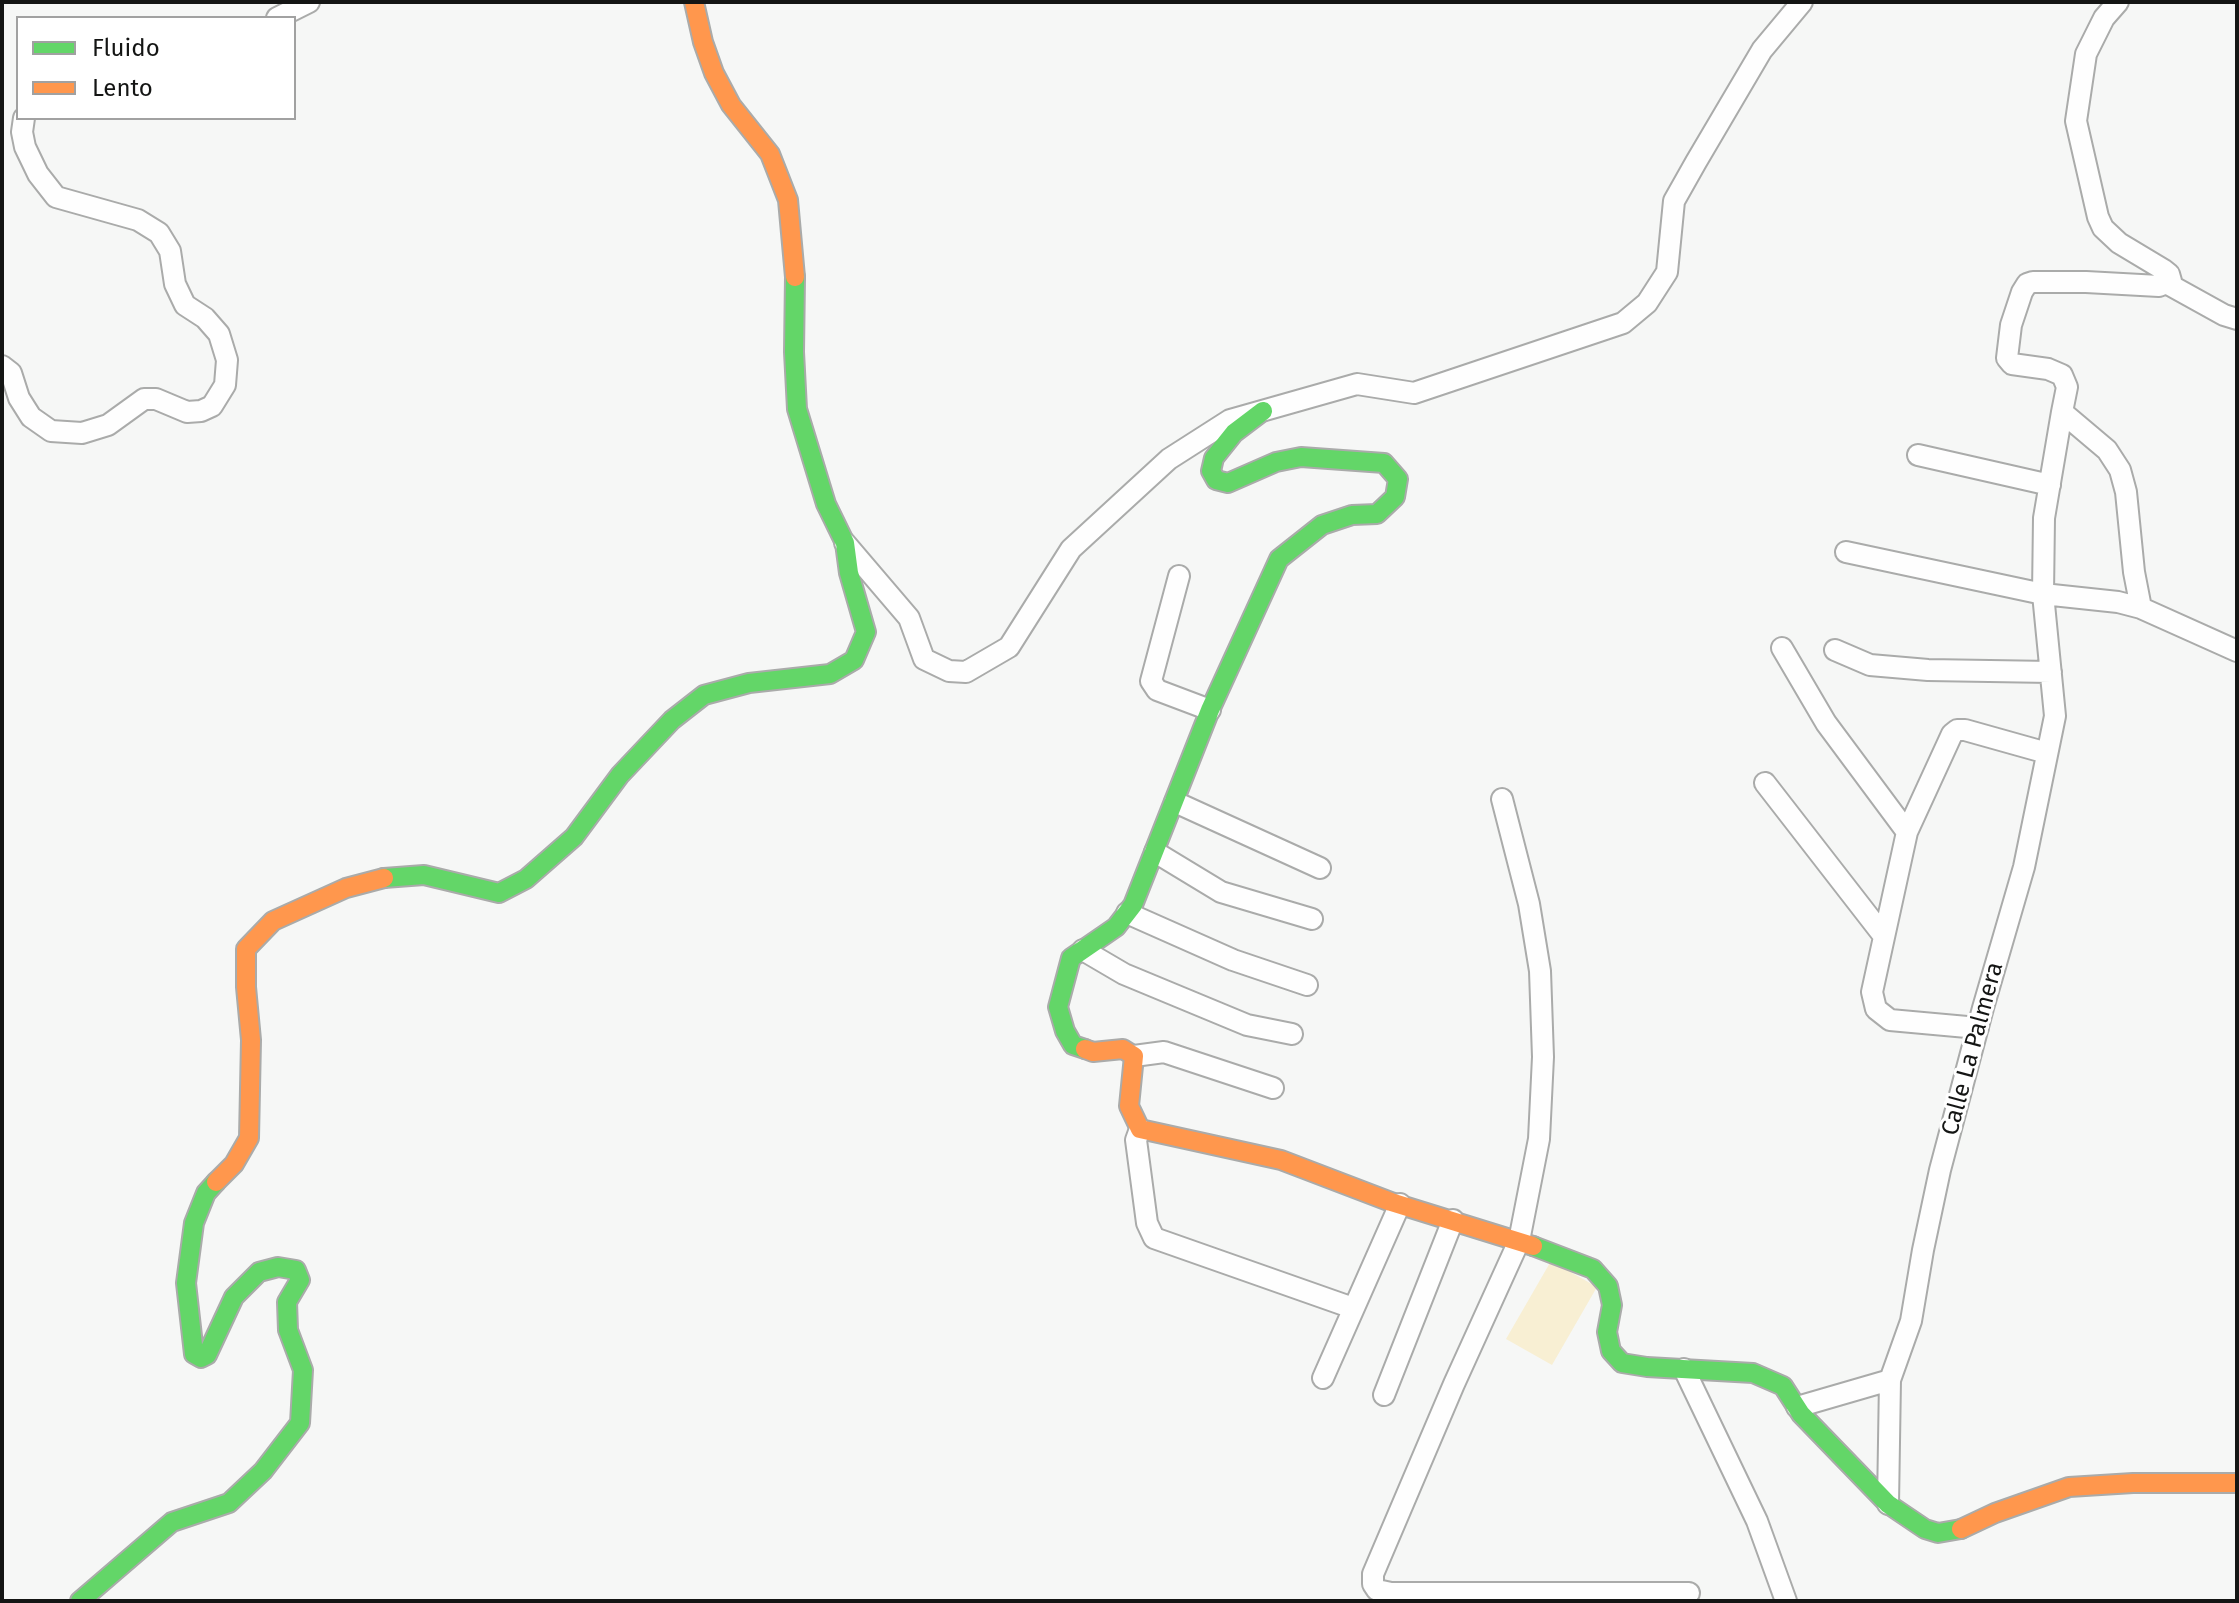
<!DOCTYPE html>
<html>
<head>
<meta charset="utf-8">
<style>
	body { margin:0 }
	#map { position:relative; width:2239px; height:1603px; overflow:hidden; background:#f6f7f6; font-family:"Fira Sans",sans-serif }
	canvas { display:block }
	.frame { position:absolute; inset:0; border:4px solid #141514; pointer-events:none }
	.legend { position:absolute; left:16px; top:16px; width:280px; height:104px; box-sizing:border-box; background:#fff; border:2px solid #a1a1a1; margin:0; padding:10px 14px; list-style:none; font-size:24px; color:#141514 }
	.legend li { display:flex; align-items:center; gap:16px; height:40px }
	.legend b { width:40px; border:2px solid #a1a1a1 }
</style>
</head>
<body>
<div id="map">
<canvas width="2239" height="1603"></canvas>
<div class="frame"></div>
<ul class="legend">
<li><b style="height:10px;background:#63d668"></b>Fluido</li>
<li><b style="height:10px;background:#ff974d"></b>Lento</li>
</ul>
</div>
<script>
const ctx = document.querySelector('canvas').getContext('2d');
ctx.lineJoin = 'round';
function paint(path, color) { ctx.fillStyle = color; ctx.fill(path, 'evenodd'); }
const toPath = rows => new Path2D(rows.map(r => 'M' + r).join(''));
function strokePath(path, color, width, dash) { ctx.strokeStyle = color; ctx.lineWidth = width; ctx.lineCap = dash ? 'butt' : 'round'; ctx.setLineDash(dash || []); ctx.stroke(path); }
function label(font, color, halo, rows, align = 'center') {
  ctx.font = font + ' "Fira Sans",sans-serif'; ctx.lineWidth = 6; ctx.setLineDash([]); ctx.textBaseline = 'middle'; ctx.strokeStyle = halo; ctx.fillStyle = color; for (const [text, x, y, turn = 0] of rows) {
    ctx.save(); ctx.translate(x, y); ctx.rotate((+turn || 0) * Math.PI / 180); ctx.textAlign = isNaN(turn) ? turn : align; if (halo) ctx.strokeText(text, 0, 0); ctx.fillText(text, 0, 0); ctx.restore();
  }
}
paint(toPath([
	[1551,1261,1597,1287,1552,1365,1506,1339]
]), '#f8efd3');
const street = toPath([
	[2118,2,2104,18,2086,54,2076,121,2098,217,2103,228,2119,243,2164,270,2169,274,2171,281,2159,286,2086,282,2033,282,2027,284,2022,292,2011,325,2007,358,2012,364,2048,369,2062,375,2067,387,2062,412,2107,450,2120,470,2126,492,2134,572,2141,608],
	[277,18,309,2],
	[2168,284,2224,315,2237,319],
	[2,366,11,373,19,398,31,417,51,431,82,433,108,425,144,399,156,399,187,412,201,411,212,406,225,385,227,360,219,334,205,318,185,305,175,284,170,251,159,233,138,220,56,197,38,174,25,147,22,132,24,118],
	[1918,455,2050,485],
	[845,543,909,618,924,659,949,671,966,672,1009,647,1071,549,1169,459,1230,420,1357,384,1414,393,1623,323,1647,303,1667,272,1674,201,1696,162,1762,50,1802,2],
	[1846,552,2043,594,2118,602,2141,608,2237,651],
	[1179,576,1151,681,1157,690,1210,710],
	[1782,648,1826,723,1907,832],
	[1835,650,1870,665,1928,670,2051,672],
	[1765,783,1883,935],
	[1502,799,1529,904,1540,971,1543,1057,1539,1139,1519,1241,1454,1384,1373,1574,1373,1584,1377,1590,1391,1593,1689,1593],
	[1175,802,1320,868],
	[1155,852,1221,892,1312,919],
	[1127,913,1233,960,1307,985],
	[1083,950,1124,974,1247,1025,1292,1034],
	[1978,1028,1890,1020,1876,1009,1872,992,1907,832,1952,734,1957,730,1965,730,2047,753],
	[1134,1056,1164,1052,1273,1088],
	[1140,1129,1136,1140,1147,1223,1154,1238,1353,1308],
	[1684,1369,1757,1521,1786,1601],
	[1323,1378,1400,1204],
	[1384,1395,1453,1220],
	[1797,1407,1890,1380],
	[1888,1504,1890,1380,1911,1321,1923,1250,1940,1170,1983,1008,2024,867,2055,716,2043,594,2044,518,2062,412]
]);
const fast = toPath([
	[384,878,424,875,499,893,526,879,574,837,620,775,672,720,704,695,749,683,830,674,854,660,866,632,849,573,845,543,826,504,797,409,794,352,795,277],
	[1085,1049,1073,1045,1065,1031,1058,1007,1071,958,1116,927,1133,905,1210,710,1279,559,1322,525,1352,515,1377,514,1395,497,1398,479,1384,463,1301,457,1276,462,1228,483,1216,480,1211,471,1214,458,1234,433,1263,411],
	[1533,1246,1593,1269,1608,1286,1612,1305,1607,1332,1611,1351,1622,1363,1647,1367,1753,1373,1783,1386,1801,1414,1888,1504,1925,1529,1938,1533,1961,1529],
	[80,1601,172,1522,229,1503,263,1471,300,1423,303,1370,288,1330,287,1302,300,1280,296,1270,278,1267,259,1272,234,1297,207,1355,201,1358,194,1354,186,1283,194,1223,206,1193,216,1182]
]);
const slow = toPath([
	[694,2,703,42,714,73,731,105,770,154,788,200,795,277],
	[1085,1049,1093,1052,1123,1049,1134,1056,1129,1106,1140,1129,1281,1160,1391,1202,1533,1246],
	[216,1182,234,1164,249,1138,251,1040,246,987,246,949,273,921,346,888,384,878],
	[1961,1529,1995,1513,2069,1487,2133,1483,2237,1483]
]);
strokePath(street, '#aaabaa', 24);
strokePath(fast, '#aaabaa', 22);
strokePath(slow, '#aaabaa', 22);
strokePath(street, '#fefefe', 20);
strokePath(fast, '#63d668', 18);
strokePath(slow, '#ff974d', 18);
label('24px', '#141514', '#fff', [
	["Calle La Palmera",1973,1049,-75]
]);
</script>
</body>
</html>
